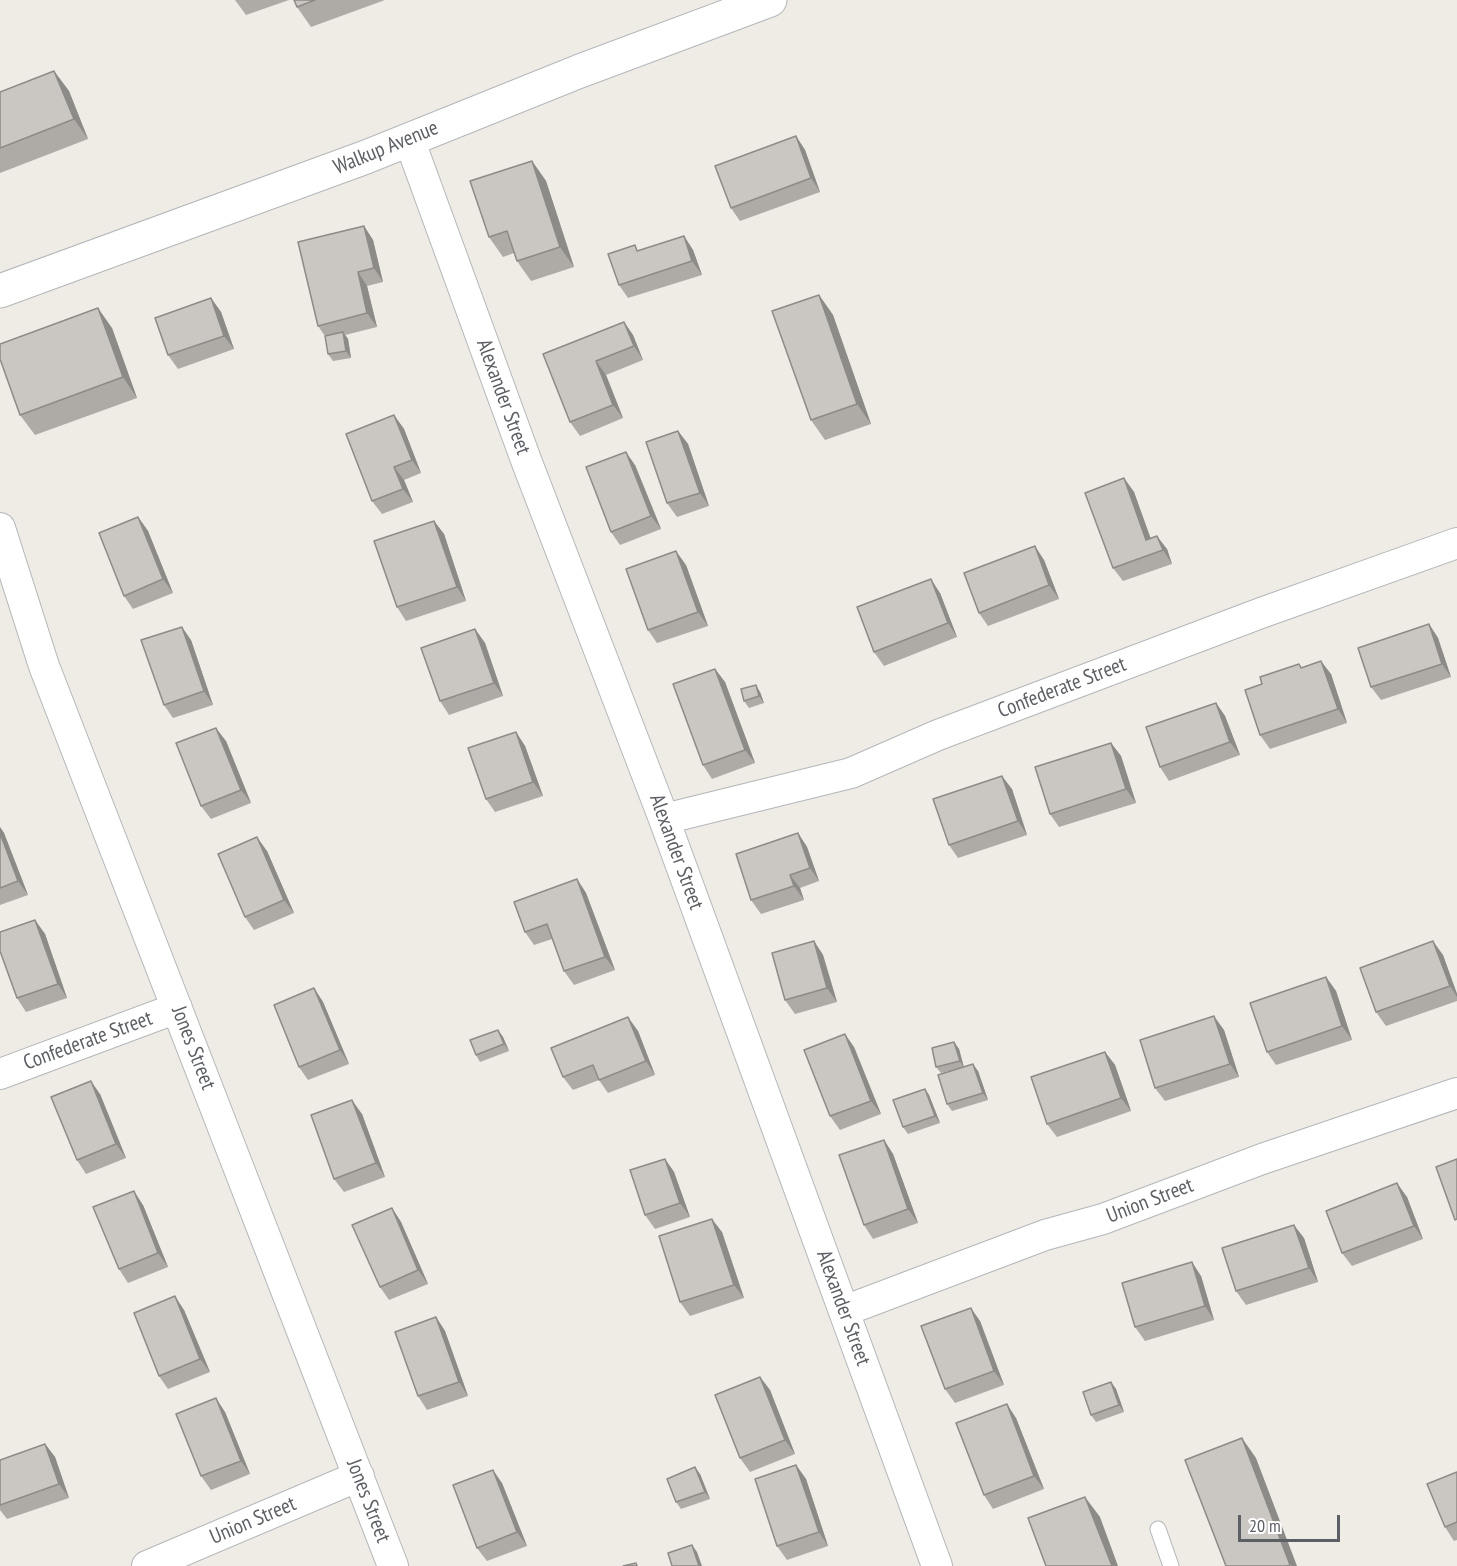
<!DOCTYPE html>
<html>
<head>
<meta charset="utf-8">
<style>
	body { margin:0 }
	#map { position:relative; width:1457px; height:1566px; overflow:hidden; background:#eeece4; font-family:"PT Sans Narrow",sans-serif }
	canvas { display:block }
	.scale { position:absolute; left:1238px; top:1515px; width:102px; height:27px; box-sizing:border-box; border:3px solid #5c5f64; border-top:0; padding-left:8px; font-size:18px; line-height:21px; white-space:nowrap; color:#5c5f64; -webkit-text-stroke:4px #fff; paint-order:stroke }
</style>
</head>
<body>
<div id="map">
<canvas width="1457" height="1566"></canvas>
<div class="scale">20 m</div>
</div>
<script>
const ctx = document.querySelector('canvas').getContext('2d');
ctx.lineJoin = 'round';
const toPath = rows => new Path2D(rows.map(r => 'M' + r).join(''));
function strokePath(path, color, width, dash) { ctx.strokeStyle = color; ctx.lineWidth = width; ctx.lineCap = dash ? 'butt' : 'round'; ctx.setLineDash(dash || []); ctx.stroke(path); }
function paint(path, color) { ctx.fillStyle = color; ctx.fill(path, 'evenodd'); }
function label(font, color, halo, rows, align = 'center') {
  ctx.font = font + ' "PT Sans Narrow",sans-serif'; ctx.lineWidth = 6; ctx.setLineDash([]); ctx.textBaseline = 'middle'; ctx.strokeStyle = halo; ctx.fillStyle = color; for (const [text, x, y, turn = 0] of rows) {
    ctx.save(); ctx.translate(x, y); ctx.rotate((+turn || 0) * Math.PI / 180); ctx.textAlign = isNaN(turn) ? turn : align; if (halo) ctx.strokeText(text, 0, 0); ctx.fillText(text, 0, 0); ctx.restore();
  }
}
const service = toPath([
	[1158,1529,1171,1566]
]);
const minor = toPath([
	[409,139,526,460,664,819,937,1566],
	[0,528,44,666,393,1566],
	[664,819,851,773,938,735,1261,613,1457,543],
	[0,1074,177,1008],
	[844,1311,1045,1235,1103,1219,1262,1159,1457,1093],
	[147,1566,359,1476]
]);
const tertiary = toPath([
	[0,291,366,157,580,71,770,0]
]);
strokePath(service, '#b4b6bb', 17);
strokePath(minor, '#b4b6bb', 32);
strokePath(tertiary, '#b4b6bb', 35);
strokePath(service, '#fff', 15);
strokePath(minor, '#fff', 30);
strokePath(tertiary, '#fff', 33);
paint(toPath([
	[235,0,289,0,246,15],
	[294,0,385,0,311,27,297,7],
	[54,71,69,91,88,139,0,173,0,92],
	[796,136,805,150,820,192,740,221,731,208],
	[532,161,546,181,574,267,531,281,517,261,514,253,503,257,489,237],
	[364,226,373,240,383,282,367,286,377,327,345,335,348,339,351,358,333,361,328,354,325,336,318,326],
	[684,236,693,250,702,275,628,298,619,285,639,251],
	[819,295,833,315,871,424,825,440,811,420],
	[211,298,221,312,234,349,178,369,168,355],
	[624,322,633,335,643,360,606,375,623,418,580,436,570,422,543,354],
	[112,328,137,398,35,435,20,415],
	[394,415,404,429,421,473,404,480,413,502,382,514,372,501],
	[678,431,688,444,709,506,677,517,667,503],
	[635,465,661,529,620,545,611,532],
	[1124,478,1134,492,1150,538,1167,549,1172,564,1123,581,1113,568],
	[138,517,148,531,173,593,133,609,124,596],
	[434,521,444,534,466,601,406,621,397,607],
	[1044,560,1059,599,988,626,979,613],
	[686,565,708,626,657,643,648,630],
	[940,593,957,637,884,666,874,652],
	[1429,624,1438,638,1451,677,1381,700,1371,687],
	[475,629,485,643,503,696,449,715,440,701],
	[191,640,213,705,173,718,164,705],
	[1299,664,1302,668,1331,674,1347,723,1270,749,1260,735,1262,684],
	[715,669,725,682,755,763,712,779,703,765],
	[760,692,764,703,749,708,744,701],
	[1216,703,1225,716,1240,755,1169,781,1160,767],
	[516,732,525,746,543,796,495,812,486,799],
	[226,741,251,803,211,819,201,806],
	[1111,743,1121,756,1136,803,1059,827,1050,814],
	[1012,789,1027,835,958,858,949,845],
	[0,827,4,833,28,895,0,905],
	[798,833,807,847,819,881,800,888,804,900,761,914,751,900],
	[267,851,294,913,254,930,245,917],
	[577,879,586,893,615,970,574,985,564,971,552,939,534,945,525,932],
	[35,920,45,934,67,998,26,1012,17,998],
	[814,941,823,955,837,1002,795,1014,785,1000],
	[1443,955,1457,994,1457,1001,1386,1026,1376,1012],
	[1326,977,1336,991,1352,1040,1276,1065,1267,1052],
	[314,988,323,1002,349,1064,308,1080,299,1067],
	[498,1030,503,1037,509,1051,480,1062,476,1055],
	[1224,1030,1239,1077,1165,1101,1155,1088],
	[638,1031,655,1075,608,1093,599,1080,573,1090,563,1077],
	[954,1042,959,1049,964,1067,978,1071,988,1100,952,1111,947,1104,949,1071,941,1073,936,1067],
	[854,1047,881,1114,840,1130,830,1116],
	[1105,1052,1115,1065,1131,1111,1057,1137,1047,1124],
	[925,1089,929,1095,940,1123,908,1134,903,1127],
	[100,1094,126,1158,86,1174,77,1160],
	[362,1114,385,1177,344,1192,334,1179],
	[884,1140,893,1154,918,1223,873,1239,864,1225],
	[665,1159,674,1172,690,1217,655,1229,645,1215],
	[1407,1197,1423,1239,1352,1266,1342,1253],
	[143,1205,168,1267,128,1283,119,1269],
	[392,1208,401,1222,428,1284,389,1300,380,1287],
	[722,1232,744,1298,690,1316,680,1302],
	[1304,1238,1318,1282,1246,1305,1236,1291],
	[1201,1276,1214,1320,1145,1341,1135,1327],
	[184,1310,210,1372,168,1389,159,1376],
	[436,1317,445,1331,468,1396,427,1410,418,1396],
	[980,1321,1004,1385,955,1403,945,1389],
	[760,1377,770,1390,795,1454,750,1472,740,1458],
	[1111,1382,1116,1389,1124,1412,1096,1422,1091,1415],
	[225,1412,250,1474,211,1490,201,1476],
	[1016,1418,1044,1489,993,1509,984,1495],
	[45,1444,55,1457,69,1498,7,1519,0,1510,0,1460],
	[796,1465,806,1479,828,1546,787,1560,777,1546],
	[1457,1472,1457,1540,1454,1541,1445,1527],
	[700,1474,710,1499,681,1509,676,1502],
	[502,1483,527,1546,487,1561,477,1548]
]), '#aeaaa6');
paint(toPath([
	[54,71,69,91,88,139,74,119],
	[796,136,805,150,820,192,811,178],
	[532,161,546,181,574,267,560,247],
	[364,226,373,240,383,282,374,268],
	[684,236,693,250,702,275,692,261],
	[358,272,367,286,377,327,367,313],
	[819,295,833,315,871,424,857,404],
	[211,298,221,312,234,349,224,336],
	[98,308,112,328,137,398,123,377],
	[624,322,633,335,643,360,634,346],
	[343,332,348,339,351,358,346,351],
	[596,361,606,375,623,418,613,405],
	[394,415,404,429,421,473,412,460],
	[678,431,688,444,709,506,700,493],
	[626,452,635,465,661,529,651,516],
	[394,467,404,480,413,502,403,489],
	[1124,478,1134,492,1156,553,1146,540],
	[138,517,148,531,173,593,163,579],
	[434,521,444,534,466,601,457,587],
	[1157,536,1167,549,1172,564,1163,550],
	[1035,546,1044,560,1059,599,1049,585],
	[676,551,686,565,708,626,698,612],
	[931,579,940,593,957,637,948,623],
	[1429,624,1438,638,1451,677,1442,664],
	[182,627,191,640,213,705,204,691],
	[475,629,485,643,503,696,494,683],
	[1321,661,1331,674,1347,723,1338,709],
	[715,669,725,682,755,763,745,750],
	[756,685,760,692,764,703,759,696],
	[1216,703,1225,716,1240,755,1230,742],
	[216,728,226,741,251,803,241,790],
	[516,732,525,746,543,796,533,782],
	[1111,743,1121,756,1136,803,1126,789],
	[1002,776,1012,789,1027,835,1018,821],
	[0,827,4,833,28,895,18,881,0,833],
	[798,833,807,847,819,881,810,868],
	[257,837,267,851,294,913,284,900],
	[790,875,800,888,804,900,794,886],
	[577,879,586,893,615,970,605,957],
	[35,920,45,934,67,998,58,984],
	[814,941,823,955,837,1002,827,988],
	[1433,941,1443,955,1457,994,1457,997,1450,986],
	[1326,977,1336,991,1352,1040,1342,1026],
	[314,988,323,1002,349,1064,340,1050],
	[1214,1016,1224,1030,1239,1077,1230,1064],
	[628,1017,638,1031,655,1075,646,1061],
	[498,1030,503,1037,509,1051,504,1044],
	[845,1034,854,1047,881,1114,871,1101],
	[954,1042,959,1049,964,1068,960,1061],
	[1105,1052,1115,1065,1131,1111,1121,1098],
	[973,1064,978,1071,988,1100,983,1093],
	[91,1081,100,1094,126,1158,116,1144],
	[925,1089,929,1095,940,1123,935,1116],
	[352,1100,362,1114,385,1177,376,1163],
	[884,1140,893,1154,918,1223,908,1209],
	[665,1159,674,1172,690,1217,680,1203],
	[1397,1183,1407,1197,1423,1239,1414,1226],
	[134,1191,143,1205,168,1267,158,1253],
	[392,1208,401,1222,428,1284,418,1270],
	[712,1219,722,1232,744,1298,734,1285],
	[1294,1225,1304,1238,1318,1282,1309,1268],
	[1192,1262,1201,1276,1214,1320,1205,1306],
	[175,1296,184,1310,210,1372,200,1359],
	[971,1308,980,1321,1004,1385,994,1371],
	[436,1317,445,1331,468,1396,459,1382],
	[760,1377,770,1390,795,1454,785,1440],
	[1111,1382,1116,1389,1124,1412,1119,1405],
	[216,1398,225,1412,250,1474,241,1461],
	[1007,1404,1016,1418,1044,1489,1034,1476],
	[1242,1438,1256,1458,1297,1566,1291,1566,1290,1565],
	[45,1444,55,1457,69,1498,59,1484],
	[796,1465,806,1479,828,1546,819,1532],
	[695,1467,700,1474,710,1499,705,1492],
	[493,1470,502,1483,527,1546,517,1532],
	[1085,1497,1100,1517,1118,1566,1112,1566],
	[692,1545,697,1552,702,1566,699,1566]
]), '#8d8b87');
const building = toPath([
	[294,0,315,0,297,7,294,0],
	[54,71,74,119,0,148,0,92,54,71],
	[796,136,811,178,731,208,715,166,796,136],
	[532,161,560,247,517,261,507,231,489,237,470,181,532,161],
	[364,226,374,268,358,272,367,313,318,326,298,242,364,226],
	[684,236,692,261,619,285,608,254,635,245,637,251,684,236],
	[819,295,857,404,811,420,772,311,819,295],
	[211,298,224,336,168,355,155,318,211,298],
	[98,308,123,377,20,415,0,359,0,344,98,308],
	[624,322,634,346,596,361,613,405,570,422,543,354,624,322],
	[343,332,346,351,328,354,325,336,343,332],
	[394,415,412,460,394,467,403,489,372,501,346,434,394,415],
	[678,431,700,493,667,503,646,442,678,431],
	[626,452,651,516,611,532,586,467,626,452],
	[1124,478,1146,540,1157,536,1163,550,1113,568,1085,493,1124,478],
	[138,517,163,579,124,596,99,533,138,517],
	[434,521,457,587,397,607,374,541,434,521],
	[1035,546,1049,585,979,613,964,573,1035,546],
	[676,551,698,612,648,630,626,569,676,551],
	[931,579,948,623,874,652,857,607,931,579],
	[1429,624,1442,664,1371,687,1358,648,1429,624],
	[182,627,204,691,164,705,141,640,182,627],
	[475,629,494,683,440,701,421,648,475,629],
	[1321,661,1338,709,1260,735,1245,690,1262,684,1260,677,1299,664,1301,668,1321,661],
	[715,669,745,750,703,765,673,684,715,669],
	[756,685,759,696,744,701,741,689,756,685],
	[1216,703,1230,742,1160,767,1146,727,1216,703],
	[216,728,241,790,201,806,176,743,216,728],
	[516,732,533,782,486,799,468,748,516,732],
	[1111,743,1126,789,1050,814,1035,767,1111,743],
	[1002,776,1018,821,949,845,933,799,1002,776],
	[0,833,18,881,0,888,0,833],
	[798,833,810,868,790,875,794,886,751,900,736,854,798,833],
	[257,837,284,900,245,917,218,854,257,837],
	[577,879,605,957,564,971,547,924,525,932,514,902,577,879],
	[35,920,58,984,17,998,0,951,0,932,35,920],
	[814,941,827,988,785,1000,772,953,814,941],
	[1433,941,1450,986,1376,1012,1360,968,1433,941],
	[1326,977,1342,1026,1267,1052,1250,1003,1326,977],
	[314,988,340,1050,299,1067,274,1005,314,988],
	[1214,1016,1230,1064,1155,1088,1140,1040,1214,1016],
	[628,1017,646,1061,599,1080,593,1065,563,1077,551,1048,628,1017],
	[498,1030,504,1044,476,1055,470,1040,498,1030],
	[845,1034,871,1101,830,1116,804,1050,845,1034],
	[954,1042,960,1061,936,1067,932,1048,954,1042],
	[1105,1052,1121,1098,1047,1124,1031,1077,1105,1052],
	[973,1064,983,1093,947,1104,938,1075,973,1064],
	[91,1081,116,1144,77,1160,51,1097,91,1081],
	[925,1089,935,1116,903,1127,893,1100,925,1089],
	[352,1100,376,1163,334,1179,311,1115,352,1100],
	[884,1140,908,1209,864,1225,839,1155,884,1140],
	[665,1159,680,1203,645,1215,630,1170,665,1159],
	[1457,1159,1457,1219,1455,1220,1436,1167,1457,1159],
	[1397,1183,1414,1226,1342,1253,1326,1211,1397,1183],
	[134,1191,158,1253,119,1269,93,1207,134,1191],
	[392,1208,418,1270,380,1287,352,1225,392,1208],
	[712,1219,734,1285,680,1302,659,1236,712,1219],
	[1294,1225,1309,1268,1236,1291,1222,1248,1294,1225],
	[1192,1262,1205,1306,1135,1327,1122,1283,1192,1262],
	[175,1296,200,1359,159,1376,134,1313,175,1296],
	[971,1308,994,1371,945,1389,921,1326,971,1308],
	[436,1317,459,1382,418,1396,395,1332,436,1317],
	[760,1377,785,1440,740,1458,715,1395,760,1377],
	[1111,1382,1119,1405,1091,1415,1083,1392,1111,1382],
	[216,1398,241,1461,201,1476,176,1414,216,1398],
	[1007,1404,1034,1476,984,1495,956,1423,1007,1404],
	[1242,1438,1290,1565,1287,1566,1226,1566,1185,1460,1242,1438],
	[45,1444,59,1484,0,1505,0,1460,45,1444],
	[796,1465,819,1532,777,1546,755,1479,796,1465],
	[695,1467,705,1492,676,1502,667,1479,695,1467],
	[493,1470,517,1532,477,1548,453,1485,493,1470],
	[1457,1472,1457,1522,1445,1527,1427,1484,1457,1472],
	[1085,1497,1112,1566,1046,1566,1028,1518,1085,1497],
	[692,1545,699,1566,672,1566,668,1553,692,1545],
	[636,1563,637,1566,623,1566,636,1563]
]);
paint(building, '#cac6c1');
strokePath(building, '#8d8b87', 1.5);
label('21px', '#5c5f64', '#fff', [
	["Walkup Avenue",386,148,-22],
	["Alexander Street",503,397,70],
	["Confederate Street",1062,688,-21],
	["Alexander Street",676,852,70],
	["Confederate Street",88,1041,-20],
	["Jones Street",193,1048,69],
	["Union Street",1150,1201,-21],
	["Alexander Street",843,1308,70],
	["Jones Street",368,1501,69],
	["Union Street",253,1521,-23]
]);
</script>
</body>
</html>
